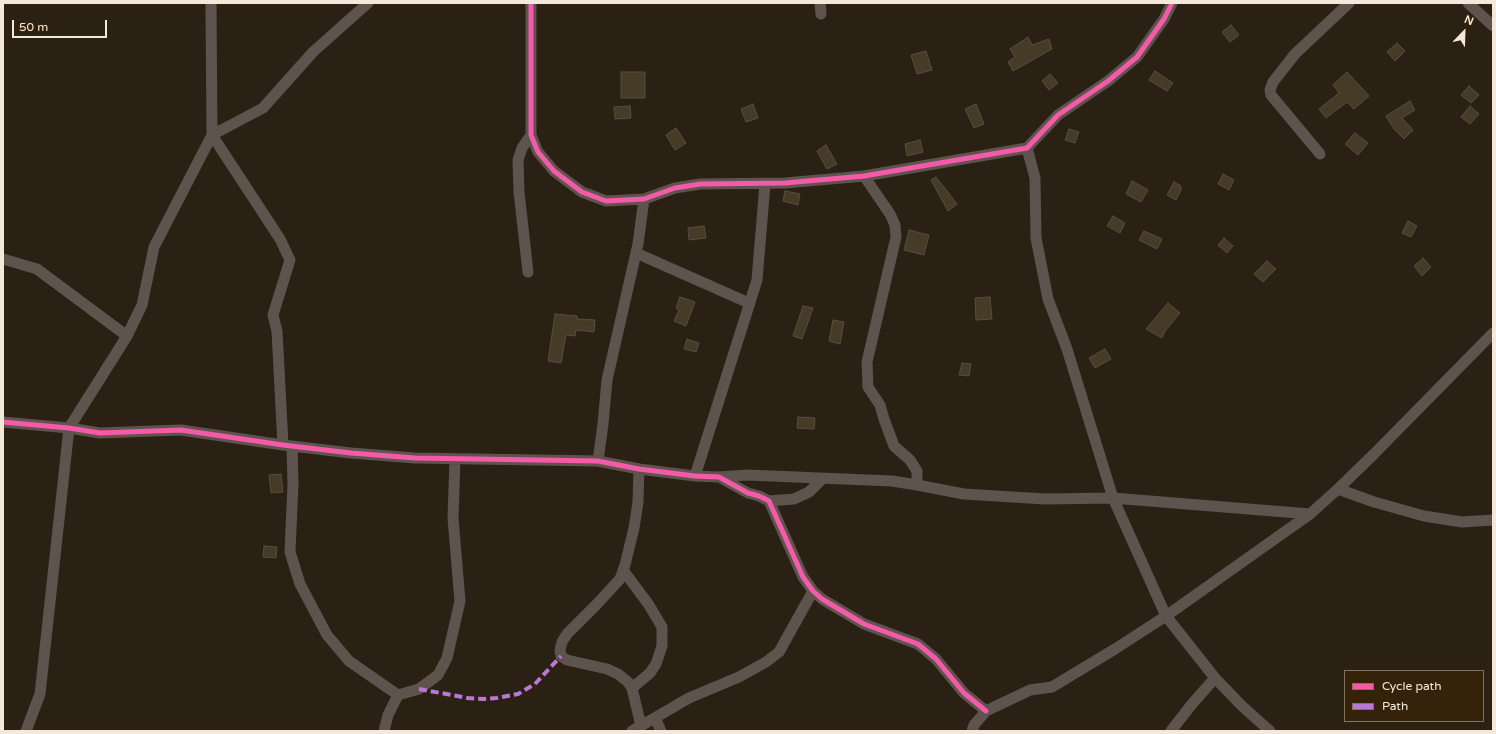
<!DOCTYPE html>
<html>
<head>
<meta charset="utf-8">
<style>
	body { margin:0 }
	#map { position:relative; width:1496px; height:734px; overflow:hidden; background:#2a2114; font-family:"Varela Round",sans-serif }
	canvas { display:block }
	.frame { position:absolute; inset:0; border:4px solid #f3e8d9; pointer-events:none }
	.legend { position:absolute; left:1344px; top:670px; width:140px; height:52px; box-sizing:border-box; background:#34230a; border:1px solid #80725d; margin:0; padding:5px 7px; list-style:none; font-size:12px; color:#f3e8d9 }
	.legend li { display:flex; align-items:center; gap:8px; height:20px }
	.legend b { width:20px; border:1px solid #80725d }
	.north { position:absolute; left:1444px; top:12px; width:40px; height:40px; -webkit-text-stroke:3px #34230a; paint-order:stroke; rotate:23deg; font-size:11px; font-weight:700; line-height:16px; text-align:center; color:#f3e8d9 }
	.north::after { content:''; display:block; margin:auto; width:14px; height:18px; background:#f3e8d9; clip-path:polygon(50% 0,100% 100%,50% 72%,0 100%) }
	.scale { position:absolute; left:12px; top:20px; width:95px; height:18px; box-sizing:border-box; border:2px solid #f3e8d9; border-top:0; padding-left:5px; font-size:12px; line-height:14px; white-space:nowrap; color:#f3e8d9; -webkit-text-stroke:3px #34230a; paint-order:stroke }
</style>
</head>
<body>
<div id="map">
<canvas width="1496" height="734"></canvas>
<div class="frame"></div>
<ul class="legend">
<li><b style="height:5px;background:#f35aa7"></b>Cycle path</li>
<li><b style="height:5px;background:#ba77d6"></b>Path</li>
</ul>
<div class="north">N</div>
<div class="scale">50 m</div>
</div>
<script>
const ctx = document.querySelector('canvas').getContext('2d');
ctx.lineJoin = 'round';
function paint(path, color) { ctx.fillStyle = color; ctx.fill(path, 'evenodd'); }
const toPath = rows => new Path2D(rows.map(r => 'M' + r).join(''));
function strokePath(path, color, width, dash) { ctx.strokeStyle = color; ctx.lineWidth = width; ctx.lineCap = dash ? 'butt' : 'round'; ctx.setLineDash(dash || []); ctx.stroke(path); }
const building = toPath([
	[1231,25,1239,35,1230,42,1222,32,1231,25],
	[1028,37,1032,45,1049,39,1052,49,1013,71,1008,62,1015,57,1010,49,1028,37],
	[1397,43,1405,51,1395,61,1387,52,1397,43],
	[926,51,932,70,917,74,911,55,926,51],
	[1155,71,1173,83,1167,91,1149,80,1155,71],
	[621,72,645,72,645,98,621,98,621,72],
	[1347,72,1369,96,1354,109,1347,102,1326,118,1319,109,1339,93,1333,85,1347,72],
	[1050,74,1058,83,1049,90,1042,81,1050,74],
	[1469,86,1479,95,1471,103,1461,95,1469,86],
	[1410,101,1415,110,1402,118,1413,130,1404,139,1394,129,1386,116,1410,101],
	[753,104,758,118,746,122,741,109,753,104],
	[976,104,984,124,974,128,965,109,976,104],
	[630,106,631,118,615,119,614,107,630,106],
	[1470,106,1479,114,1470,124,1461,117,1470,106],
	[676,128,686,143,675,150,666,135,676,128],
	[1069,129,1079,132,1075,143,1065,140,1069,129],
	[1355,133,1368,143,1358,155,1345,144,1355,133],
	[920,140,923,152,907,156,905,144,920,140],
	[826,145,837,164,827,169,817,151,826,145],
	[1223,174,1234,180,1229,190,1218,184,1223,174],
	[936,177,957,204,948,211,931,180,936,177],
	[1132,181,1148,190,1141,202,1126,194,1132,181],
	[1174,182,1181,186,1181,190,1176,200,1167,195,1174,182],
	[785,191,800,194,798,205,783,201,785,191],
	[1113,216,1125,223,1120,233,1107,226,1113,216],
	[1408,221,1417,226,1411,237,1402,233,1408,221],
	[704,226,706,238,689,240,688,228,704,226],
	[909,230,929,235,924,255,904,250,909,230],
	[1144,231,1162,239,1157,249,1139,240,1144,231],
	[1224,238,1233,246,1227,253,1218,245,1224,238],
	[1423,258,1431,267,1422,276,1414,266,1423,258],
	[1267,261,1276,269,1263,282,1254,274,1267,261],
	[680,297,695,302,686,326,674,321,679,310,676,308,680,297],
	[990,297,992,319,976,320,975,298,990,297],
	[1168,303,1180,313,1165,331,1162,338,1146,329,1168,303],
	[803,306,813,308,802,339,793,336,803,306],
	[555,314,577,316,577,319,595,320,594,332,576,330,575,336,566,335,561,363,548,361,555,314],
	[833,320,844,322,840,344,829,341,833,320],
	[687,339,699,343,696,352,684,349,687,339],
	[1105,349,1111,359,1095,368,1089,358,1105,349],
	[962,363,971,364,969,376,959,375,962,363],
	[798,417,815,418,814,429,797,428,798,417],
	[281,474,283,492,271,493,269,475,281,474],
	[264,546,277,547,276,558,263,557,264,546]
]);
paint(building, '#463b26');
strokePath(building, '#564e43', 1);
strokePath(toPath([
	[211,3,212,135,263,108,313,52,368,3],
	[531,3,531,135,538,152,554,171,582,192,606,201,644,199,675,188,700,184,785,183,864,176,1027,148,1058,115,1108,81,1137,57,1164,19,1172,3],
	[820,3,821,14],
	[1468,3,1493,26],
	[1027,148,1035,178,1036,238,1048,299,1067,349,1113,498,1166,616,1215,678,1242,706,1270,731],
	[1320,154,1271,95,1270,90,1273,82,1295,54,1349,3],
	[864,176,890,214,895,225,896,237,867,362,868,387,880,405,884,419,894,446,910,460,917,471,917,485],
	[636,253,749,303],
	[3,259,37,269,127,336,142,305,154,247,212,135,280,239,290,260,273,315,277,331,283,445],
	[528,272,519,192,518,160,522,148,531,135],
	[3,422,69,428,100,433,181,430,283,445,351,453,415,458,598,461,639,469,695,476,719,477,748,493,759,496,769,501,803,577,813,591,822,599,864,624,918,644,936,659,964,693,986,711],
	[292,446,293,484,290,552,300,584,327,635,349,661,398,695],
	[598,461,603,424,607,380,638,244,644,199],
	[639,469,638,502,634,528,625,565,620,579,597,604,567,634,562,642,560,650,561,656,567,660,607,669,618,674,628,682,632,688,641,726],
	[695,476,757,280,765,184],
	[719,477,747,475,892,481,917,485,964,494,1045,499,1113,498,1310,514],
	[1338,489,1374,502,1424,516,1462,522,1493,520],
	[769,501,794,499,809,492,822,479],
	[623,570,649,605,662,627,662,646,656,664,650,673,632,688],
	[655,718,661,731],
	[26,731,40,694,69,428,127,336],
	[384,731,388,715,398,695,419,689,438,675,447,658,460,601,453,518,455,459],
	[632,731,689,698,739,677,766,662,779,652,813,591],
	[972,731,974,725,986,711,1030,690,1052,687,1115,649,1166,616,1310,514,1338,489,1374,454,1493,333],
	[1171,731,1192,704,1215,678]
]), '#5f534d', 11);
strokePath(toPath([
	[419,689,468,698,484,699,497,698,518,694,535,684,561,656]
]), '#ba77d6', 4, [8, 4]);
strokePath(toPath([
	[531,3,531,135,538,152,554,171,582,192,606,201,644,199,675,188,700,184,785,183,864,176,1027,148,1058,115,1108,81,1137,57,1164,19,1172,3],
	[3,422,69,428,100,433,181,430,283,445,351,453,415,458,598,461,639,469,695,476,719,477,748,493,759,496,769,501,803,577,813,591,822,599,864,624,918,644,936,659,964,693,986,711]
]), '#f35aa7', 5);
</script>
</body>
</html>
